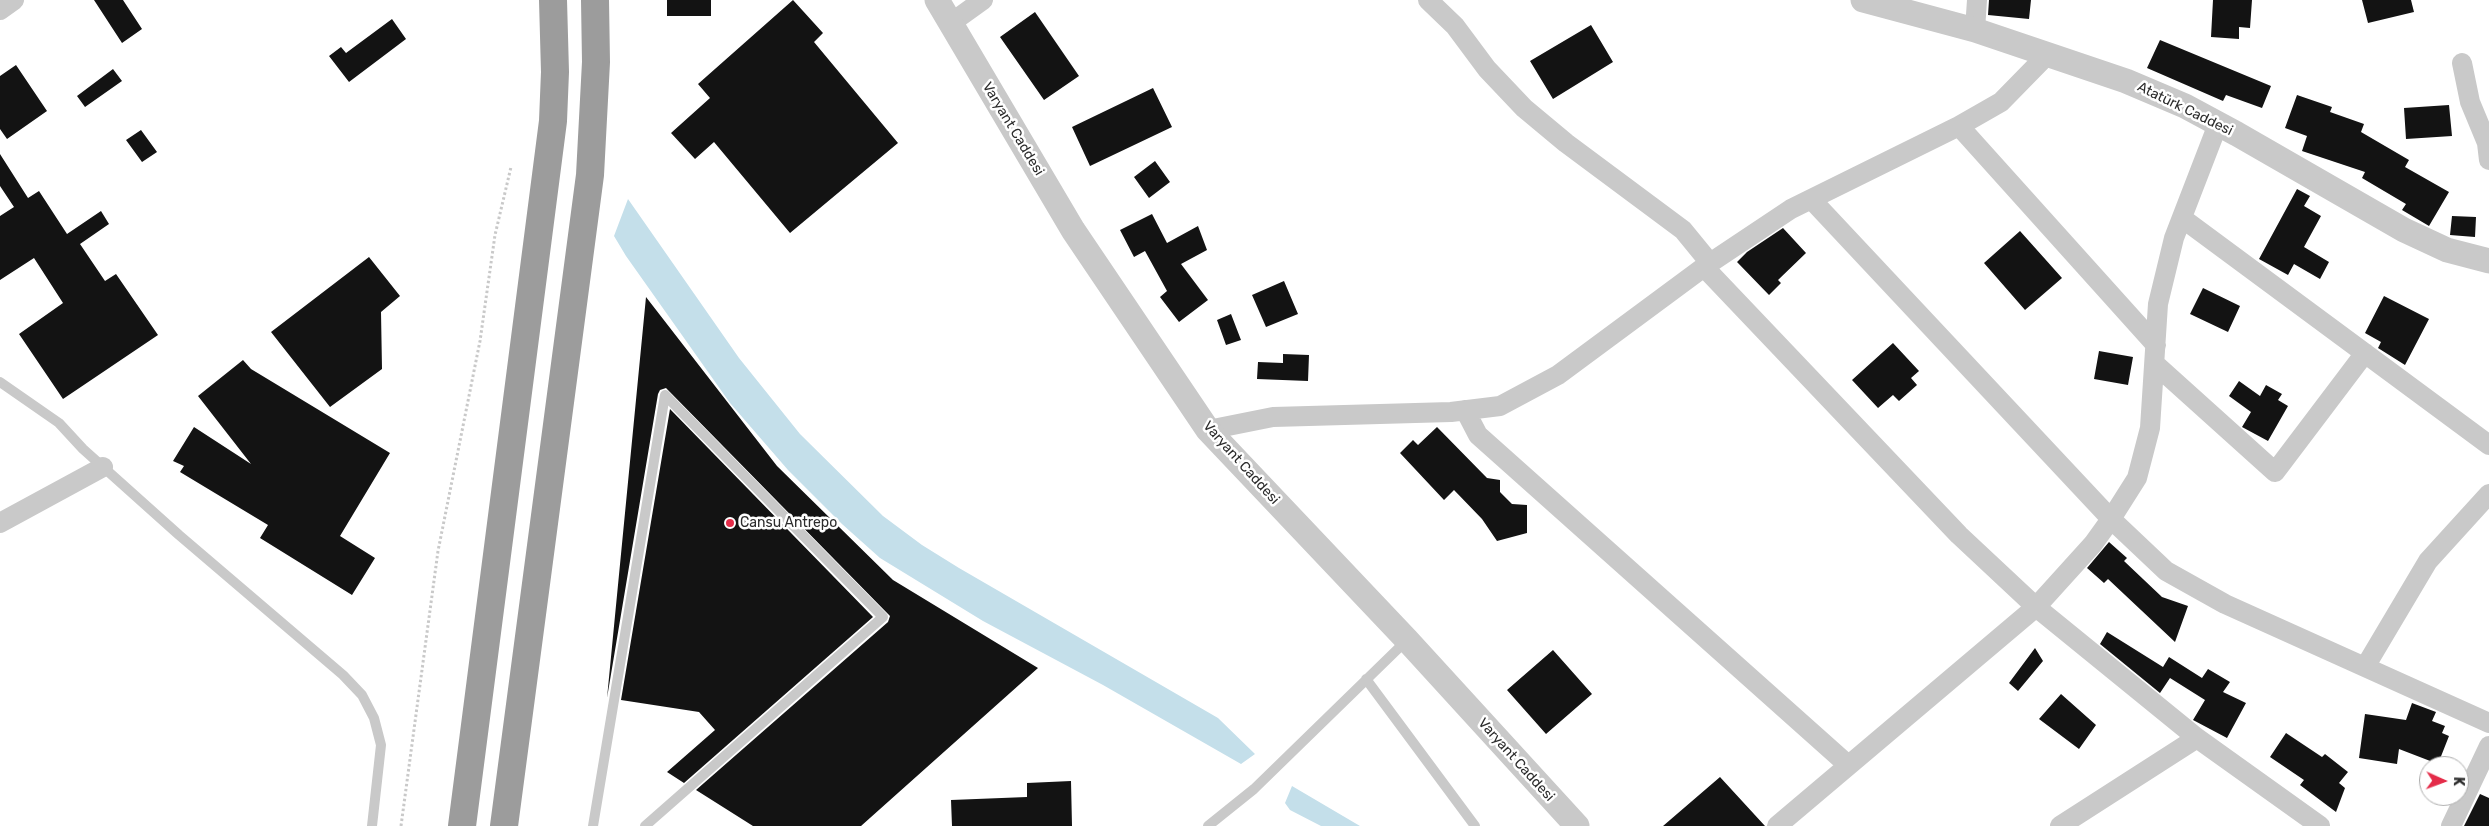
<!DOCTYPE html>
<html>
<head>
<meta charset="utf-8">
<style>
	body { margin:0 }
	#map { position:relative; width:2489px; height:826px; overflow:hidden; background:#fff; font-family:Rubik,sans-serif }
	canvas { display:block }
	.north { position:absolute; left:2419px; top:756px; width:50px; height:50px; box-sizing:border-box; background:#fff; border:1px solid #ababab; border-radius:50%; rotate:92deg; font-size:14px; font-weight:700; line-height:20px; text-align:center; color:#2c2c2c }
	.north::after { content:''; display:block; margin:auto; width:18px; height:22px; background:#e42c49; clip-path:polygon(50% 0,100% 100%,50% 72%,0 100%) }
</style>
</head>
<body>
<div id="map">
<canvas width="2489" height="826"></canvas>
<div class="north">K</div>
</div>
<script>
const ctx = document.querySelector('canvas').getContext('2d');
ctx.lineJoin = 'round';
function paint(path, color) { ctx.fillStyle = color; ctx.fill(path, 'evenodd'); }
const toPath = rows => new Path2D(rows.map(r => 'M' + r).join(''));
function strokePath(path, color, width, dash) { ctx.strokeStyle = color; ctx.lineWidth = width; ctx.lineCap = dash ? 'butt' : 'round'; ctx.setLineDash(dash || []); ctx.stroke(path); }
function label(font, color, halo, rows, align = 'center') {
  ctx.font = font + ' Rubik,sans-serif'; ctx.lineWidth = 5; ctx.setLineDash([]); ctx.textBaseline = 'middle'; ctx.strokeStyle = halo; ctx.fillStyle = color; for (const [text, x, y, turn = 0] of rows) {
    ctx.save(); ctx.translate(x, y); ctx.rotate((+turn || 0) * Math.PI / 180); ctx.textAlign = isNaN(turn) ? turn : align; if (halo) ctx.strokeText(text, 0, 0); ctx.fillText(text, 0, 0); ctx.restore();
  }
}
paint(toPath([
	[628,199,739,358,800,434,883,516,922,545,959,568,1218,718,1255,754,1241,764,1103,685,983,621,880,558,842,524,788,470,730,403,626,256,614,236],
	[1292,786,1360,826,1321,826,1290,810,1285,803]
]), '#c4dfea');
paint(toPath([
	[94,0,123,0,142,29,122,43],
	[667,0,711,0,711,16,667,16],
	[793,0,823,33,814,42,898,143,790,233,714,142,695,159,671,133,710,98,698,84],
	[1989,0,2031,0,2029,19,1988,15],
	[2213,0,2252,0,2250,28,2239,27,2239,39,2211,37],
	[2362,0,2411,0,2414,12,2368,23],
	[1035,12,1079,76,1044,100,1000,37],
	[392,19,406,39,349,82,329,56,341,47,346,53],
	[1591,25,1613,62,1553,99,1530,61],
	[2160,40,2271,86,2262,108,2226,95,2223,101,2147,68],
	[16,65,47,111,7,139,0,129,0,76],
	[113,69,122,81,85,107,77,96],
	[1153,88,1172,127,1090,166,1072,127],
	[2297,95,2332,107,2330,112,2364,124,2361,132,2409,160,2405,167,2449,192,2429,226,2402,210,2406,204,2362,178,2365,172,2302,151,2307,136,2285,128],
	[2449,105,2452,136,2406,139,2404,108],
	[141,130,157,152,142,162,126,140],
	[0,154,28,198,39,191,67,234,101,211,109,224,80,244,105,281,116,274,158,335,63,399,19,334,63,303,34,258,0,280,0,216,14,207,0,186],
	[1155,161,1170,182,1149,198,1134,177],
	[2297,189,2310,196,2304,206,2321,216,2304,247,2329,262,2320,279,2294,264,2288,275,2259,259],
	[1152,214,1167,243,1198,226,1207,250,1181,264,1208,300,1179,322,1160,297,1167,291,1145,251,1134,257,1120,230],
	[2452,216,2476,217,2475,237,2450,235],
	[1783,228,1806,253,1778,280,1781,283,1769,295,1737,262,1747,252],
	[2020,231,2062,278,2025,310,1984,263],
	[369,257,400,296,381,312,382,369,330,407,271,332],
	[1284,281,1298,314,1266,327,1252,295],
	[2203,288,2240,306,2228,332,2190,314],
	[2384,296,2429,319,2405,365,2378,348,2381,342,2365,333],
	[646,297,777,466,893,580,1038,668,861,826,753,826,696,790,888,622,890,616,666,388,660,390,658,394,607,698],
	[1231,314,1241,340,1226,345,1217,320],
	[1893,343,1919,371,1911,378,1917,385,1899,401,1893,395,1878,408,1852,380],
	[2099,351,2133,357,2128,385,2094,379],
	[1283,354,1309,355,1308,381,1257,379,1258,362,1283,363],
	[243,360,251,369,390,453,340,536,375,558,352,595,260,538,268,525,180,472,184,466,173,461,194,427,251,464,198,396],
	[2239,381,2260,396,2266,385,2282,394,2278,400,2288,406,2268,441,2242,427,2251,412,2229,396],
	[670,409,873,617,684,783,667,772,715,730,699,712,621,700],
	[1437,427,1487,478,1500,480,1500,492,1512,504,1527,505,1527,533,1497,541,1482,519,1454,490,1444,500,1400,453,1413,440,1418,445],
	[2109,542,2127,558,2124,561,2162,597,2188,606,2175,642,2108,579,2104,583,2087,568],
	[2107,632,2163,667,2169,657,2202,678,2208,669,2230,682,2223,692,2246,703,2227,738,2193,720,2205,700,2170,678,2160,693,2100,644],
	[2035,648,2043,661,2018,691,2009,683],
	[1553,650,1592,694,1546,734,1507,690],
	[2061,694,2096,725,2079,749,2039,719],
	[2412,703,2436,712,2432,721,2445,726,2442,733,2449,736,2438,764,2399,749,2397,764,2359,758,2365,714,2406,720],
	[2286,733,2322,757,2325,754,2348,772,2339,783,2345,788,2336,812,2300,785,2304,780,2270,757],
	[1720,777,1765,826,1663,826],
	[1071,781,1072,826,952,826,951,800,1027,797,1027,783],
	[2480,794,2489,798,2489,826,2464,826]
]), '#131313');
strokePath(toPath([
	[401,826,438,551,480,341,495,235,511,167]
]), '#c9c9c9', 3, [2.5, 2.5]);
strokePath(toPath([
	[0,382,59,423,83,449,179,535,343,675,362,695,374,718,381,745,372,826],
	[1366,679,1475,826],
	[593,826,665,395,883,617,645,826],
	[1208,826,1254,789,1407,640]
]), '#c9c9c9', 10);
strokePath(toPath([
	[1428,0,1455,26,1487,69,1524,108,1566,143,1683,230,1710,263],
	[0,10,14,0],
	[951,23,983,0],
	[1975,30,1977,0],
	[2462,63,2470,102,2487,143,2489,160],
	[1959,126,2156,345],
	[1811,199,2111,519,2166,571,2225,604,2489,723],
	[2182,218,2489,445],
	[1704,267,1959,535,2036,607,2197,738,2320,826],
	[2155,364,2275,472,2365,353],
	[1465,410,1478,435,1848,765],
	[1208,430,1273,417,1451,412,1500,406,1558,375,1704,267,1791,209,1959,126,2001,102,2047,55],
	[0,523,103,467],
	[2365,667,2428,561,2489,494],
	[1777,826,2036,607,2093,544,2111,519,2137,478,2150,428,2158,304,2174,238,2218,124],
	[2060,826,2197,738],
	[2451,826,2489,746]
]), '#c9c9c9', 20);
strokePath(toPath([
	[937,0,1073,230,1208,430,1407,640,1577,826],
	[1863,0,1975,30,2126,81,2185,106,2237,134,2404,230,2447,250,2489,261]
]), '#c9c9c9', 25);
strokePath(toPath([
	[462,826,553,121,555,72,553,0],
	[504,826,590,175,596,62,595,0]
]), '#9c9c9c', 28);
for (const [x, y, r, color] of [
	[730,523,5,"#e42c49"]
]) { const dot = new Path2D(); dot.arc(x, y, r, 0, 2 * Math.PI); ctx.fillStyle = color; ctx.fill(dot); strokePath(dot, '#fff', 2); }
label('14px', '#2c2c2c', '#fff', [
	["Atatürk Caddesi",2185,109,26],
	["Varyant Caddesi",1013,129,59],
	["Varyant Caddesi",1241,463,48],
	["Varyant Caddesi",1516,760,48]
]);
label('14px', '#2c2c2c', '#fff', [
	["Cansu Antrepo",740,523]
], 'left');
</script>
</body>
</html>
